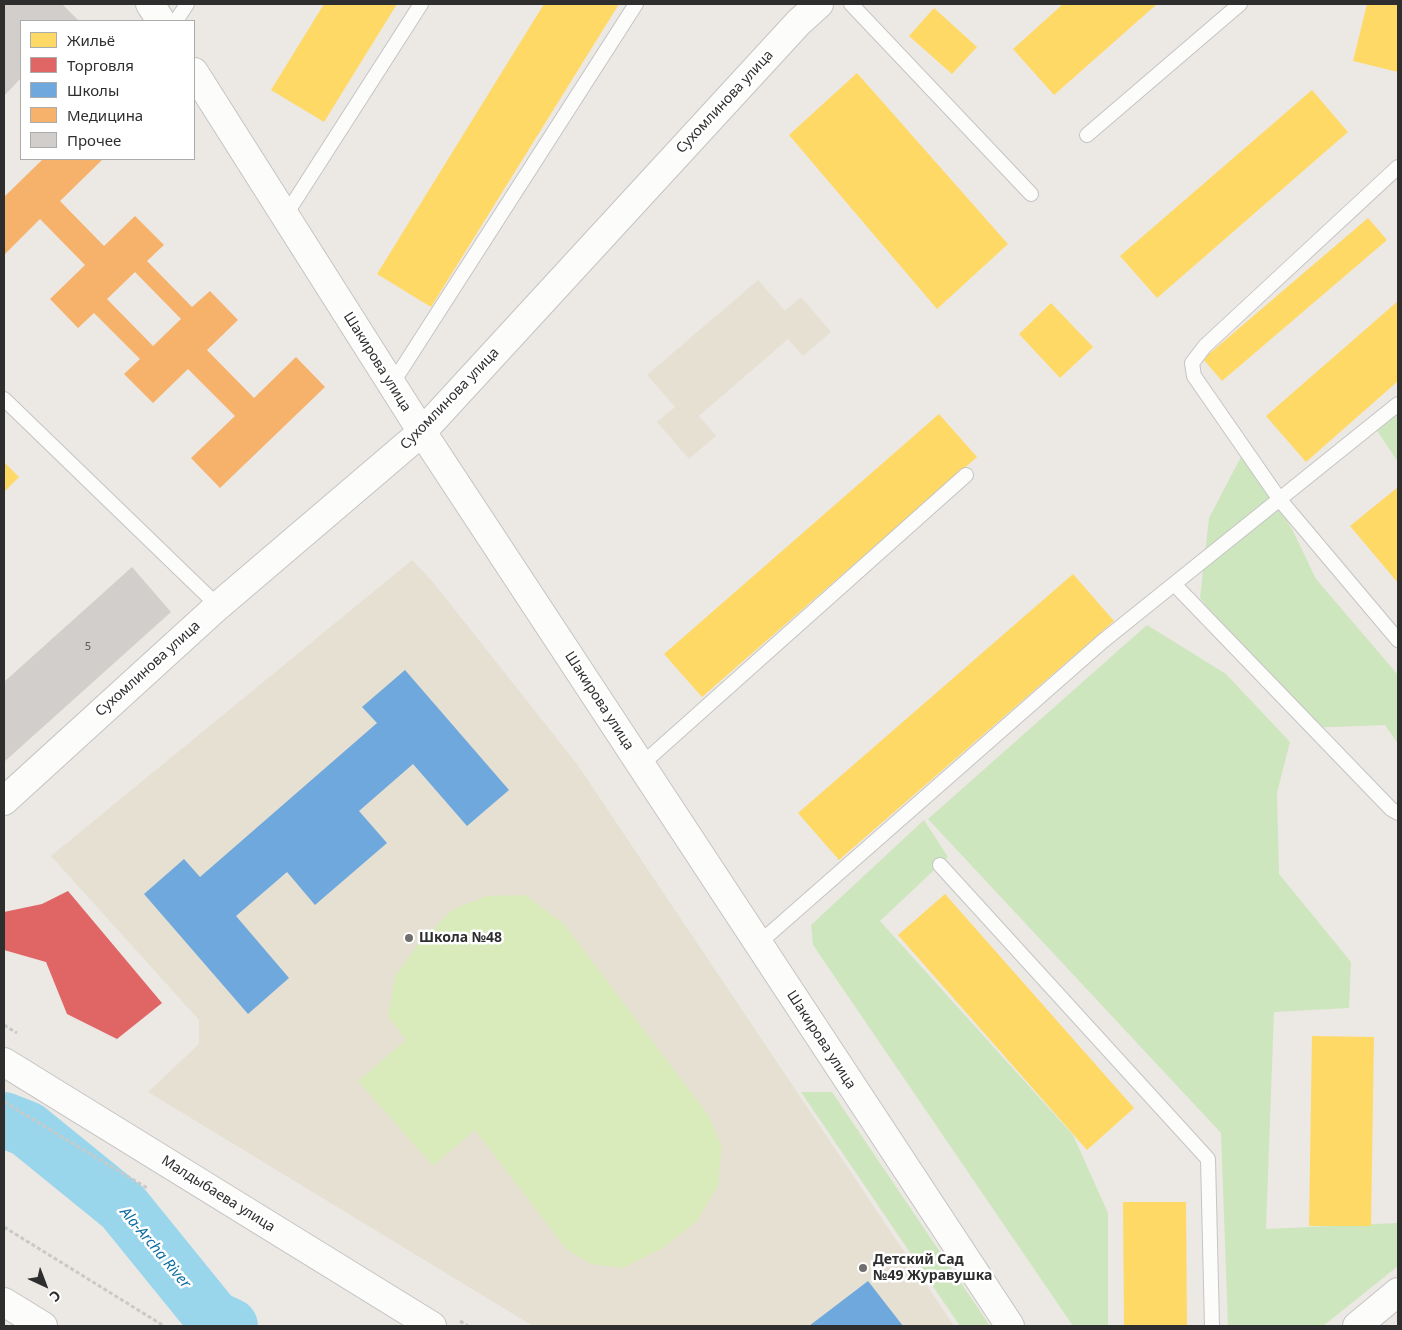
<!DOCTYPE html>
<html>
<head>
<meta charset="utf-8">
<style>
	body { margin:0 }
	#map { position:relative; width:1402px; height:1330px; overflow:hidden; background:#ece8e4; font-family:"Noto Sans",sans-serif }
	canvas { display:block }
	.frame { position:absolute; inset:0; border:5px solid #2e2e2e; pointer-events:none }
	.legend { position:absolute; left:20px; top:20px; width:175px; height:140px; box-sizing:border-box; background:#fff; border:1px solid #ababab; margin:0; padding:6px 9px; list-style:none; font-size:15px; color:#2e2e2e }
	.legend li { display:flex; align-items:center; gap:10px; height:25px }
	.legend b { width:25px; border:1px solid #ababab }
	.north { position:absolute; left:20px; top:1260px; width:50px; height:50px; -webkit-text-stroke:4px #fff; paint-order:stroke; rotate:137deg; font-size:14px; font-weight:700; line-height:20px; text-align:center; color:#2e2e2e }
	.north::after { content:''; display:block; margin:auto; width:18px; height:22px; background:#2e2e2e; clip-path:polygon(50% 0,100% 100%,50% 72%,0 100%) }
</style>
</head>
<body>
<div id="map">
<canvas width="1402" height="1330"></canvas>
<div class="frame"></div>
<ul class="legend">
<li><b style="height:14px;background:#ffd966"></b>Жильё</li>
<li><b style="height:14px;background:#e06666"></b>Торговля</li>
<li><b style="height:14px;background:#6fa8dc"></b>Школы</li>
<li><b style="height:14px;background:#f6b26b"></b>Медицина</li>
<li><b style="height:14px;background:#d1cecb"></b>Прочее</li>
</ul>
<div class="north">С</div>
</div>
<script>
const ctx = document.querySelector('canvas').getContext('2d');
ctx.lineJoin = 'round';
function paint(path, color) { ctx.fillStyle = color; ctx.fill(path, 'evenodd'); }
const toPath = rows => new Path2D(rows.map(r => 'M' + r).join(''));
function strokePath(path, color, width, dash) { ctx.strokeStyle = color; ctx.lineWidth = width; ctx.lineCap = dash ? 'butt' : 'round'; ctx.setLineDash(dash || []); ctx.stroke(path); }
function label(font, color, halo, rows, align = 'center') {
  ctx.font = font + ' "Noto Sans",sans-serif'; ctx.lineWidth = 5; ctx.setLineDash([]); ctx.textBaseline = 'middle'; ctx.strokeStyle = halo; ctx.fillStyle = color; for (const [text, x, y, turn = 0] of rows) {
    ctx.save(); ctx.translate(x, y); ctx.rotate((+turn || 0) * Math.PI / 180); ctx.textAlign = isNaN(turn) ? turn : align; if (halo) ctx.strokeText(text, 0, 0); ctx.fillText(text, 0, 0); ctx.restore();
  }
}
paint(toPath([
	[758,280,785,311,801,297,831,332,803,356,788,339,699,416,716,436,689,459,657,422,675,407,647,375],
	[412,560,432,581,577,764,954,1326,533,1326,148,1092,199,1044,199,1020,51,856]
]), '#e6e0d3');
paint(toPath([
	[1398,405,1398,462,1370,420],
	[1243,453,1292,529,1316,579,1398,675,1398,744,1385,725,1305,728,1200,598,1209,518],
	[1147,625,1226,674,1290,742,1277,793,1279,874,1351,962,1349,1008,1274,1012,1266,1229,1398,1223,1398,1266,1323,1326,1228,1326,1221,1133,928,819],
	[924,820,948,857,880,921,1073,1135,1108,1213,1108,1326,1073,1326,813,945,811,925],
	[801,1092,832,1092,990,1326,960,1326]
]), '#cee6be');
paint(toPath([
	[525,895,564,924,709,1116,722,1148,718,1186,696,1222,661,1249,623,1268,591,1264,566,1249,475,1130,433,1166,358,1081,406,1040,388,1016,395,976,419,943,453,909,487,896]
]), '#d9eabb');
paint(toPath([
	[324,4,397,4,324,122,271,90],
	[544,4,619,4,431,307,377,274],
	[1063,4,1157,4,1054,95,1013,49],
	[1367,4,1398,4,1398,72,1353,61],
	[934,8,977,47,952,74,909,36],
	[857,73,1008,244,937,309,789,135],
	[1312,90,1348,132,1157,298,1120,256],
	[1368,218,1387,240,1222,381,1203,359],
	[1398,301,1398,381,1306,462,1266,416],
	[1051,303,1093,347,1060,378,1019,334],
	[939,414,977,457,702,697,664,654],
	[4,462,19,477,4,492],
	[1398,487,1398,583,1350,526],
	[1073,574,1114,621,839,860,798,813],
	[945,894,1134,1108,1087,1150,898,935],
	[1312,1036,1374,1037,1371,1226,1309,1226],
	[1123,1202,1186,1202,1187,1326,1124,1326]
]), '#ffd966');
paint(toPath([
	[68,891,162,1003,117,1039,67,1014,46,962,4,950,4,912,42,904]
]), '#e06666');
paint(toPath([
	[405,670,509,790,467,826,413,764,359,811,387,843,315,905,287,872,236,916,289,978,248,1014,144,894,184,859,200,877,377,723,362,707],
	[868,1281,903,1326,809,1326]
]), '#6fa8dc');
paint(toPath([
	[43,159,103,159,60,201,104,246,135,216,164,245,147,261,192,307,210,291,238,320,207,350,254,398,296,357,325,387,220,488,191,458,235,416,188,369,153,403,124,374,140,359,94,313,78,328,50,299,85,265,40,219,4,255,4,197],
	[135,272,181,319,153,346,107,299]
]), '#f6b26b');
strokePath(toPath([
	[4,1120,27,1129,123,1207,213,1318,230,1326]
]), '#99d6ec', 56);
paint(toPath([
	[4,4,62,4,79,21,21,21,21,78,4,96],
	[132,567,171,612,4,762,4,682]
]), '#d1cecb');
const lane = toPath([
	[851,4,1031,194],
	[176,21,187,4],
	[1087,135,1240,4],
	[1398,167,1205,346,1192,363,1194,376,1280,500,1398,640],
	[285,216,421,4],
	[392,384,636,4],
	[4,399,218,606],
	[1174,584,1391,809,1398,813],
	[641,765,966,475],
	[940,865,1208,1159,1212,1326],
	[758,944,1103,641,1398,404]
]);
const street = toPath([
	[150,4,161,21],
	[194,72,422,432,1010,1326],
	[4,801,218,606,422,432,799,22,819,4],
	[4,1302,43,1326]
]);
const secondary = toPath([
	[4,1062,432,1326],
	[1357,1326,1398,1292]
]);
strokePath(lane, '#c5c4c5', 16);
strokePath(street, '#c5c4c5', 30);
strokePath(secondary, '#c5c4c5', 30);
strokePath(toPath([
	[4,1025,17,1033],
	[4,1102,147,1188],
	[4,1227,164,1326],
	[460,1321,468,1326]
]), '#c9c9c8', 3, [4, 2.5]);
strokePath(lane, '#fcfcfb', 14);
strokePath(street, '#fcfcfb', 28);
strokePath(secondary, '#fcfcfb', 28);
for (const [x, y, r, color] of [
	[409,938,5,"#706f6e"],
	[863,1268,5,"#706f6e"]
]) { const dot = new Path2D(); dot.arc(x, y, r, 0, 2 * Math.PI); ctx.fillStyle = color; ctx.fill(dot); strokePath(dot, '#fff', 2); }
label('11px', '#585857', null, [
	["5",88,647]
]);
label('14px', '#2e2e2e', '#fff', [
	["Сухомлинова улица",725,102,-47],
	["Шакирова улица",377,362,58],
	["Сухомлинова улица",450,399,-46],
	["Сухомлинова улица",148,669,-42],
	["Шакирова улица",599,701,57],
	["Шакирова улица",821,1040,57],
	["Малдыбаева улица",218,1194,32]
]);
label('bold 14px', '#2e2e2e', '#fff', [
	["Школа №48",419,938],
	["Детский Сад",873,1260],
	["№49 Журавушка",873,1276]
], 'left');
label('italic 15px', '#0d6fa3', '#fff', [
	["Ala-Archa River",155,1248,50]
]);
</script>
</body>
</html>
